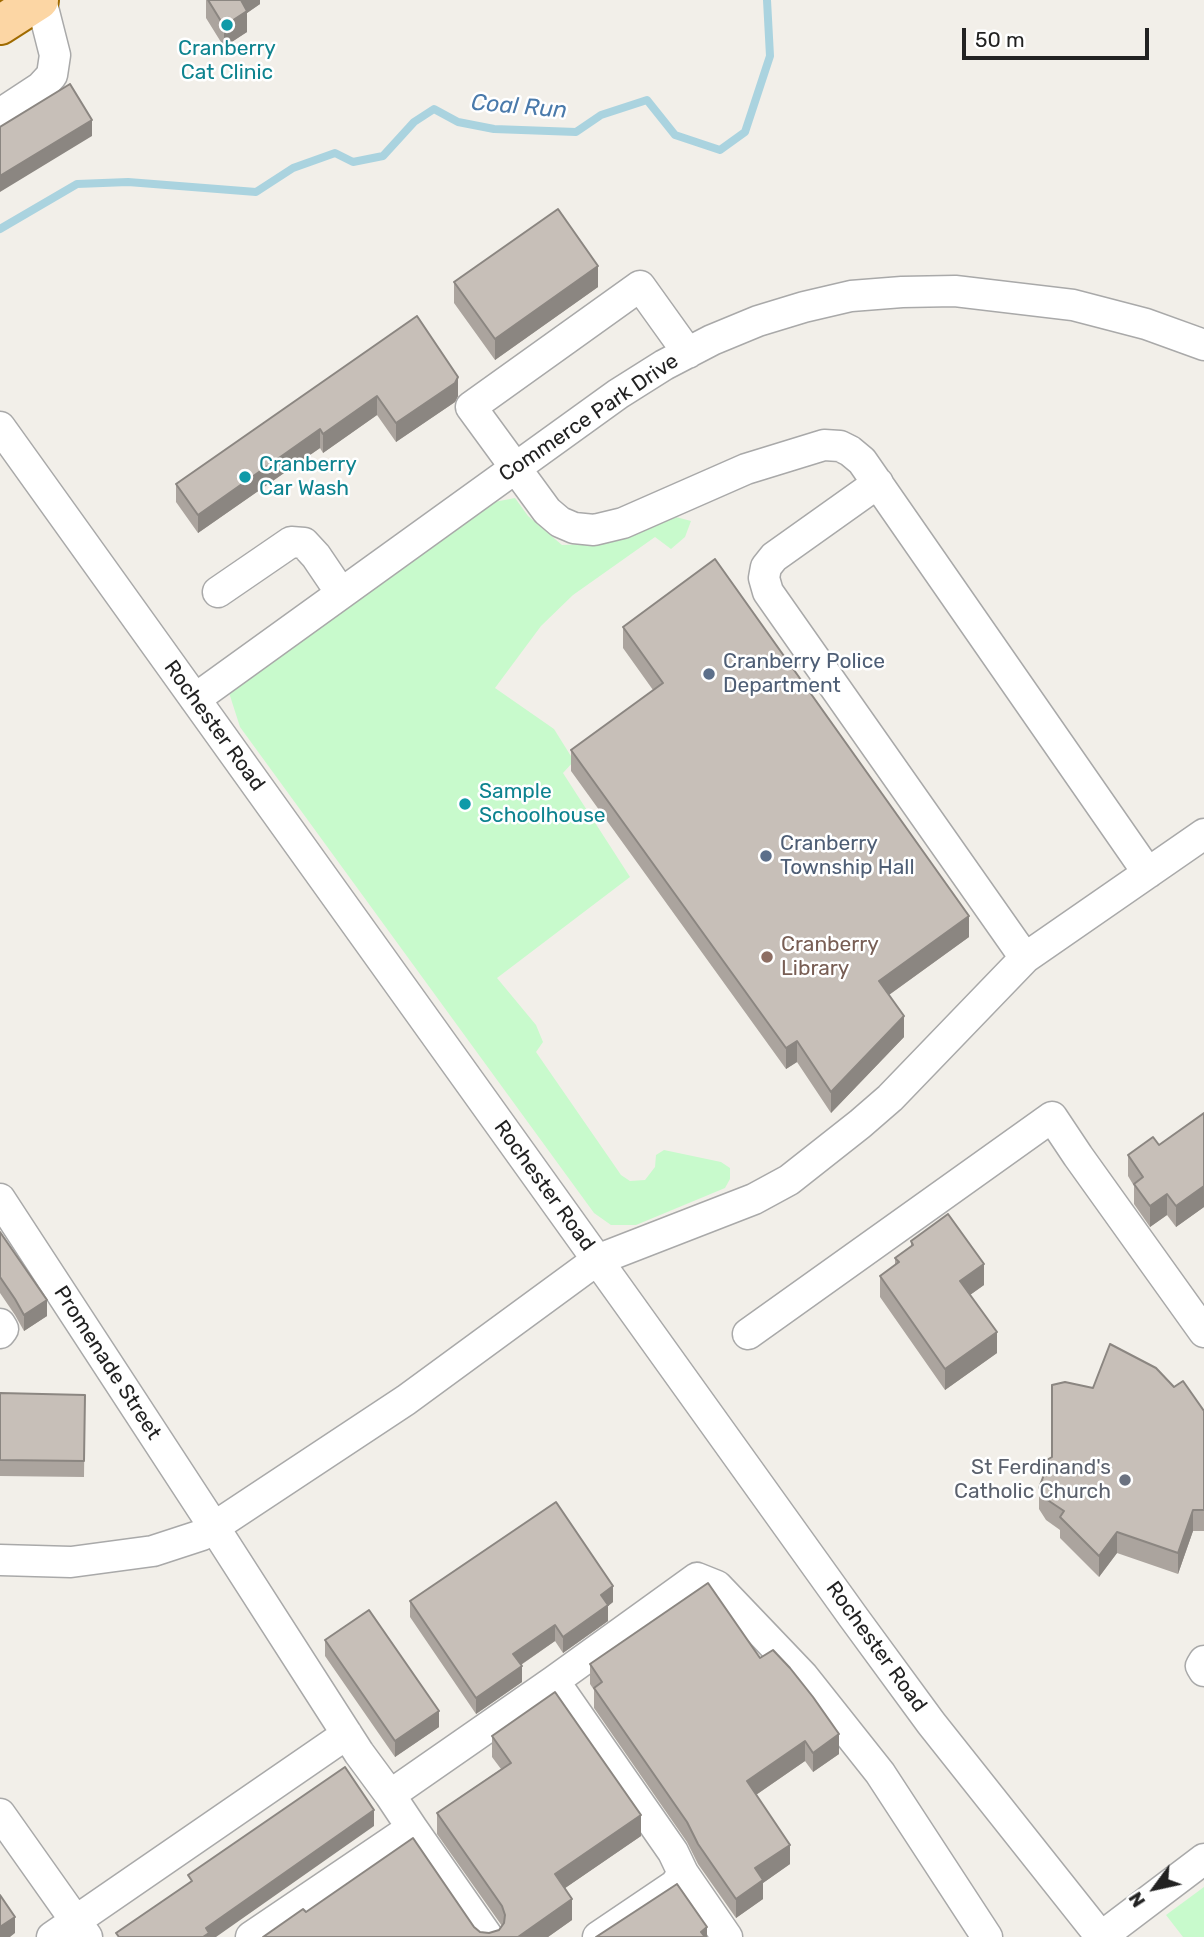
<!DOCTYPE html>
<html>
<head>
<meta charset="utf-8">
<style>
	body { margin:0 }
	#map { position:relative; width:1204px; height:1937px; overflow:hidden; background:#f2efe9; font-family:Rubik,sans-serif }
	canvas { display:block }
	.north { position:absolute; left:1120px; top:1853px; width:70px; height:70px; -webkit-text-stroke:5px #fff; paint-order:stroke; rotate:237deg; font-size:19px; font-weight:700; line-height:28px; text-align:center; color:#222 }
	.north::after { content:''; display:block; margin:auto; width:24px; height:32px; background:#222; clip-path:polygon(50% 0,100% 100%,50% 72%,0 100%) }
	.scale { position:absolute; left:962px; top:28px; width:187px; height:32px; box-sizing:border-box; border:4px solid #222; border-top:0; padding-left:9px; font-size:21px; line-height:24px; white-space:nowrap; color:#222; -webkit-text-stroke:5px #fff; paint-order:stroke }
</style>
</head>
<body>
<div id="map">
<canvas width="1204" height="1937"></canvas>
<div class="north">N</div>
<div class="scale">50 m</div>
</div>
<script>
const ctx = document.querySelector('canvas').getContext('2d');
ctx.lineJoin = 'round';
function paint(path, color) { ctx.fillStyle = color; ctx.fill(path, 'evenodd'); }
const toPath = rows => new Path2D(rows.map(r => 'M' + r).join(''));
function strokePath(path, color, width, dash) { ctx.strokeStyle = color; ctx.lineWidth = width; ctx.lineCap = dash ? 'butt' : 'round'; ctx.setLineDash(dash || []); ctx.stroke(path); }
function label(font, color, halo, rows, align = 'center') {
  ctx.font = font + ' Rubik,sans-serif'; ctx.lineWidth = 5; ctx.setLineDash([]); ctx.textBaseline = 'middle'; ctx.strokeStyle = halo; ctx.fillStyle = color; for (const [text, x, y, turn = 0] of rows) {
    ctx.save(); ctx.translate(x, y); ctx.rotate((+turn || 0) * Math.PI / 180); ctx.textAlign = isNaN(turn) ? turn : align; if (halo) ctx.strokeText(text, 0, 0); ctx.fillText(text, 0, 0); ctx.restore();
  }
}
paint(toPath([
	[515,498,528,516,562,545,587,544,652,526,676,517,691,521,685,537,671,549,655,537,573,595,541,626,495,688,554,729,574,761,563,773,630,877,497,978,536,1025,543,1042,536,1052,621,1175,630,1181,645,1180,655,1167,656,1155,664,1150,721,1162,730,1168,730,1179,725,1188,636,1225,611,1225,594,1213,240,727,224,677,489,503],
	[1204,1887,1204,1937,1183,1937,1166,1915]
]), '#c8facc');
strokePath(toPath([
	[0,229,77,184,128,182,256,192,293,168,335,153,353,162,383,156,414,122,434,109,458,122,494,129,576,132,601,115,647,100,675,135,720,150,745,132,770,56,767,0]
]), '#aad3df', 8);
const minor = toPath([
	[0,114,41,87,52,75,55,55,41,0],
	[688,353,640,286,471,407,547,511,560,522,574,528,594,530,623,523,746,469,824,445,840,446,850,451,862,461,1148,873],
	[0,427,854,1618,931,1723,1101,1937],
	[878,483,774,557,766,567,764,578,768,592,1025,958],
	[218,592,291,542,304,543,316,556,341,593],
	[195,699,618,394,664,365,712,340,758,321,804,307,851,296,902,292,955,291,1073,305,1146,324,1204,345],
	[0,1199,214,1527,359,1753,390,1795,554,1681,697,1578,717,1586,803,1676,880,1773,987,1937],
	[0,1324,3,1329,0,1333],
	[748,1334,1052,1117,1078,1156,1204,1332],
	[0,1560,71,1562,153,1551,202,1535,406,1400,597,1260,754,1199,789,1180,860,1124,890,1098,1025,958,1204,834],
	[1204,1661,1201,1666,1204,1671],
	[554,1681,673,1852,683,1873,675,1885,598,1937],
	[0,1814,87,1937],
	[412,1828,488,1937],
	[683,1873,727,1937],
	[52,1937,347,1734],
	[251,1937,412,1828,390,1795],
	[1101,1937,1204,1859]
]);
const major = toPath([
	[0,25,39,0]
]);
strokePath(minor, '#a9a9a9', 33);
strokePath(major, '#a06b00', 42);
strokePath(minor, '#fff', 30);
strokePath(major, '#fcd6a4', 38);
paint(toPath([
	[206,0,260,0,260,4,247,13,247,32,224,47,206,18],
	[454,282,598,287,495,360,454,303],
	[417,316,458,396,455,402,396,442,377,415,323,453,320,448,198,533,176,502,176,484],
	[623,627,969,937,889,995,904,1037,831,1113,797,1062,786,1069,571,771,571,750,653,690,623,648],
	[1204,1113,1204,1207,1176,1227,1167,1215,1150,1227,1134,1204,1134,1186,1128,1176,1128,1155,1159,1145],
	[0,1232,47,1316,24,1331,15,1315,0,1293],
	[911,1241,984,1285,970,1295,997,1353,945,1390,880,1297,880,1276,895,1265,895,1258,911,1246],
	[1174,1387,1204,1411,1204,1531,1193,1531,1178,1574,1117,1553,1099,1577,1060,1538,1060,1530,1046,1520,1039,1509,1039,1488,1043,1477,1043,1462,1052,1457,1093,1388],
	[0,1393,85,1395,84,1477,0,1476],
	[410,1601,613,1602,608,1606,608,1621,563,1653,555,1641,521,1665,522,1682,476,1714,410,1617],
	[325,1640,439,1727,395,1757,325,1656],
	[760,1658,839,1754,813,1772,805,1761,756,1795,790,1864,763,1883,763,1899,736,1918,698,1864,687,1842,594,1708,594,1690,590,1684,590,1664],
	[492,1736,641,1836,565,1888,572,1920,548,1937,263,1937,306,1912,474,1927,480,1932,489,1933,499,1930,502,1926,437,1834,437,1813,501,1769,492,1757]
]), '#aba49e');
paint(toPath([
	[239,0,260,0,260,4,247,13,247,32,224,47,224,26],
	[92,120,92,136,0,192,0,176],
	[598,266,598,287,495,360,495,339],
	[458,377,458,396,455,402,396,442,396,423],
	[377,396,377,415,323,453,323,434],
	[320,429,320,448,198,533,198,515],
	[969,916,969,937,879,1002,879,981],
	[904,1016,904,1037,831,1113,831,1092],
	[797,1041,797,1062,786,1069,786,1048],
	[1204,1186,1204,1207,1176,1227,1176,1206],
	[1167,1194,1167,1215,1150,1227,1150,1206],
	[984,1264,984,1285,960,1302,960,1281],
	[47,1300,47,1316,24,1331,24,1315],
	[997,1332,997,1353,945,1390,945,1369],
	[1193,1510,1193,1531,1178,1574,1178,1553],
	[1117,1532,1117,1553,1099,1577,1099,1556],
	[613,1586,613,1602,608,1606,608,1621,563,1653,563,1637,601,1595],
	[555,1625,555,1641,513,1670,513,1654],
	[522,1666,522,1682,476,1714,476,1698],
	[439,1711,439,1727,395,1757,395,1741],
	[839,1734,839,1754,813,1772,813,1753],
	[805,1741,805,1761,747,1801,747,1781],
	[374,1810,374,1826,216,1937,203,1937,206,1928],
	[641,1815,641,1836,555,1895,555,1874],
	[790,1845,790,1864,763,1883,763,1899,736,1918,736,1899,755,1868],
	[572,1899,572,1920,548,1937,518,1937],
	[15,1917,15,1933,10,1937,0,1937,0,1927],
	[707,1927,707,1937,701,1937,701,1932]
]), '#8b8681');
const building = toPath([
	[208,0,241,0,247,11,224,26,208,0],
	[70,84,92,120,0,176,0,127,70,84],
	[558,209,598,266,495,339,454,282,558,209],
	[417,316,458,377,455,383,396,423,377,396,323,434,320,429,198,515,176,484,417,316],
	[715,559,969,916,879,981,904,1016,831,1092,797,1041,786,1048,571,750,663,683,623,627,715,559],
	[1204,1113,1204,1186,1176,1206,1167,1194,1150,1206,1134,1184,1143,1177,1128,1155,1153,1137,1159,1145,1204,1113],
	[948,1214,984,1264,960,1281,997,1332,945,1369,880,1276,899,1262,895,1258,913,1245,911,1241,948,1214],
	[0,1232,47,1300,24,1315,15,1299,0,1277,0,1232],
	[1110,1344,1156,1368,1174,1387,1183,1381,1204,1411,1204,1510,1193,1510,1178,1553,1117,1532,1099,1556,1060,1517,1064,1511,1046,1499,1039,1488,1046,1469,1043,1462,1052,1457,1052,1385,1065,1382,1093,1388,1110,1344],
	[0,1393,85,1395,84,1461,0,1460,0,1393],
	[556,1502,613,1586,601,1595,608,1605,563,1637,555,1625,513,1654,522,1666,476,1698,410,1601,556,1502],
	[708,1583,760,1658,773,1650,790,1668,813,1697,839,1734,813,1753,805,1741,747,1781,790,1845,755,1868,763,1880,736,1899,698,1844,687,1822,594,1688,602,1682,590,1664,708,1583],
	[369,1610,439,1711,395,1741,325,1640,369,1610],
	[555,1692,641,1815,555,1874,572,1899,518,1937,263,1937,303,1909,306,1912,413,1838,474,1927,480,1932,489,1933,499,1930,504,1923,505,1915,502,1906,437,1813,511,1763,492,1736,555,1692],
	[345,1767,374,1810,206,1928,209,1933,203,1937,119,1937,116,1933,192,1881,188,1875,345,1767],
	[677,1884,707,1927,701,1932,705,1937,596,1937,677,1884],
	[0,1895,15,1917,0,1927,0,1895]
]);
paint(building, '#c7bfb8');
strokePath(building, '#8b8681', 2);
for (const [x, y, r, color] of [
	[227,25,7,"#0f9aa8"],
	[245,477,7,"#0f9aa8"],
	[709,674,7,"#5c6f8a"],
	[465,804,7,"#0f9aa8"],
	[766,856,7,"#5c6f8a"],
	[767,957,7,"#8d6e63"],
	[1125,1480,7,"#6b7280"]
]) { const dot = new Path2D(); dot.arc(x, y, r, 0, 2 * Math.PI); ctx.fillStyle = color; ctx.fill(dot); strokePath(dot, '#fff', 2.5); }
label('21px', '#0d838f', '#fff', [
	["Cranberry",227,49,"center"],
	["Cat Clinic",227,73,"center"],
	["Cranberry",259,465],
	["Car Wash",259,489],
	["Sample",479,792],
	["Schoolhouse",479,816]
], 'left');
label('21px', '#222', '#fff', [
	["Commerce Park Drive",589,418,-34],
	["Rochester Road",214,726,54],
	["Rochester Road",544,1186,54],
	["Promenade Street",107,1363,57],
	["Rochester Road",876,1647,54]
]);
label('21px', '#4e5e75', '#fff', [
	["Cranberry Police",723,662],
	["Department",723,686],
	["Cranberry",780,844],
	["Township Hall",780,868]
], 'left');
label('21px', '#785e54', '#fff', [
	["Cranberry",781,945],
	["Library",781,969]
], 'left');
label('21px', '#5b616d', '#fff', [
	["St Ferdinand's",1111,1468],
	["Catholic Church",1111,1492]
], 'right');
label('italic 23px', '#4a7aab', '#fff', [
	["Coal Run",519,107,5]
]);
</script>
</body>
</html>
